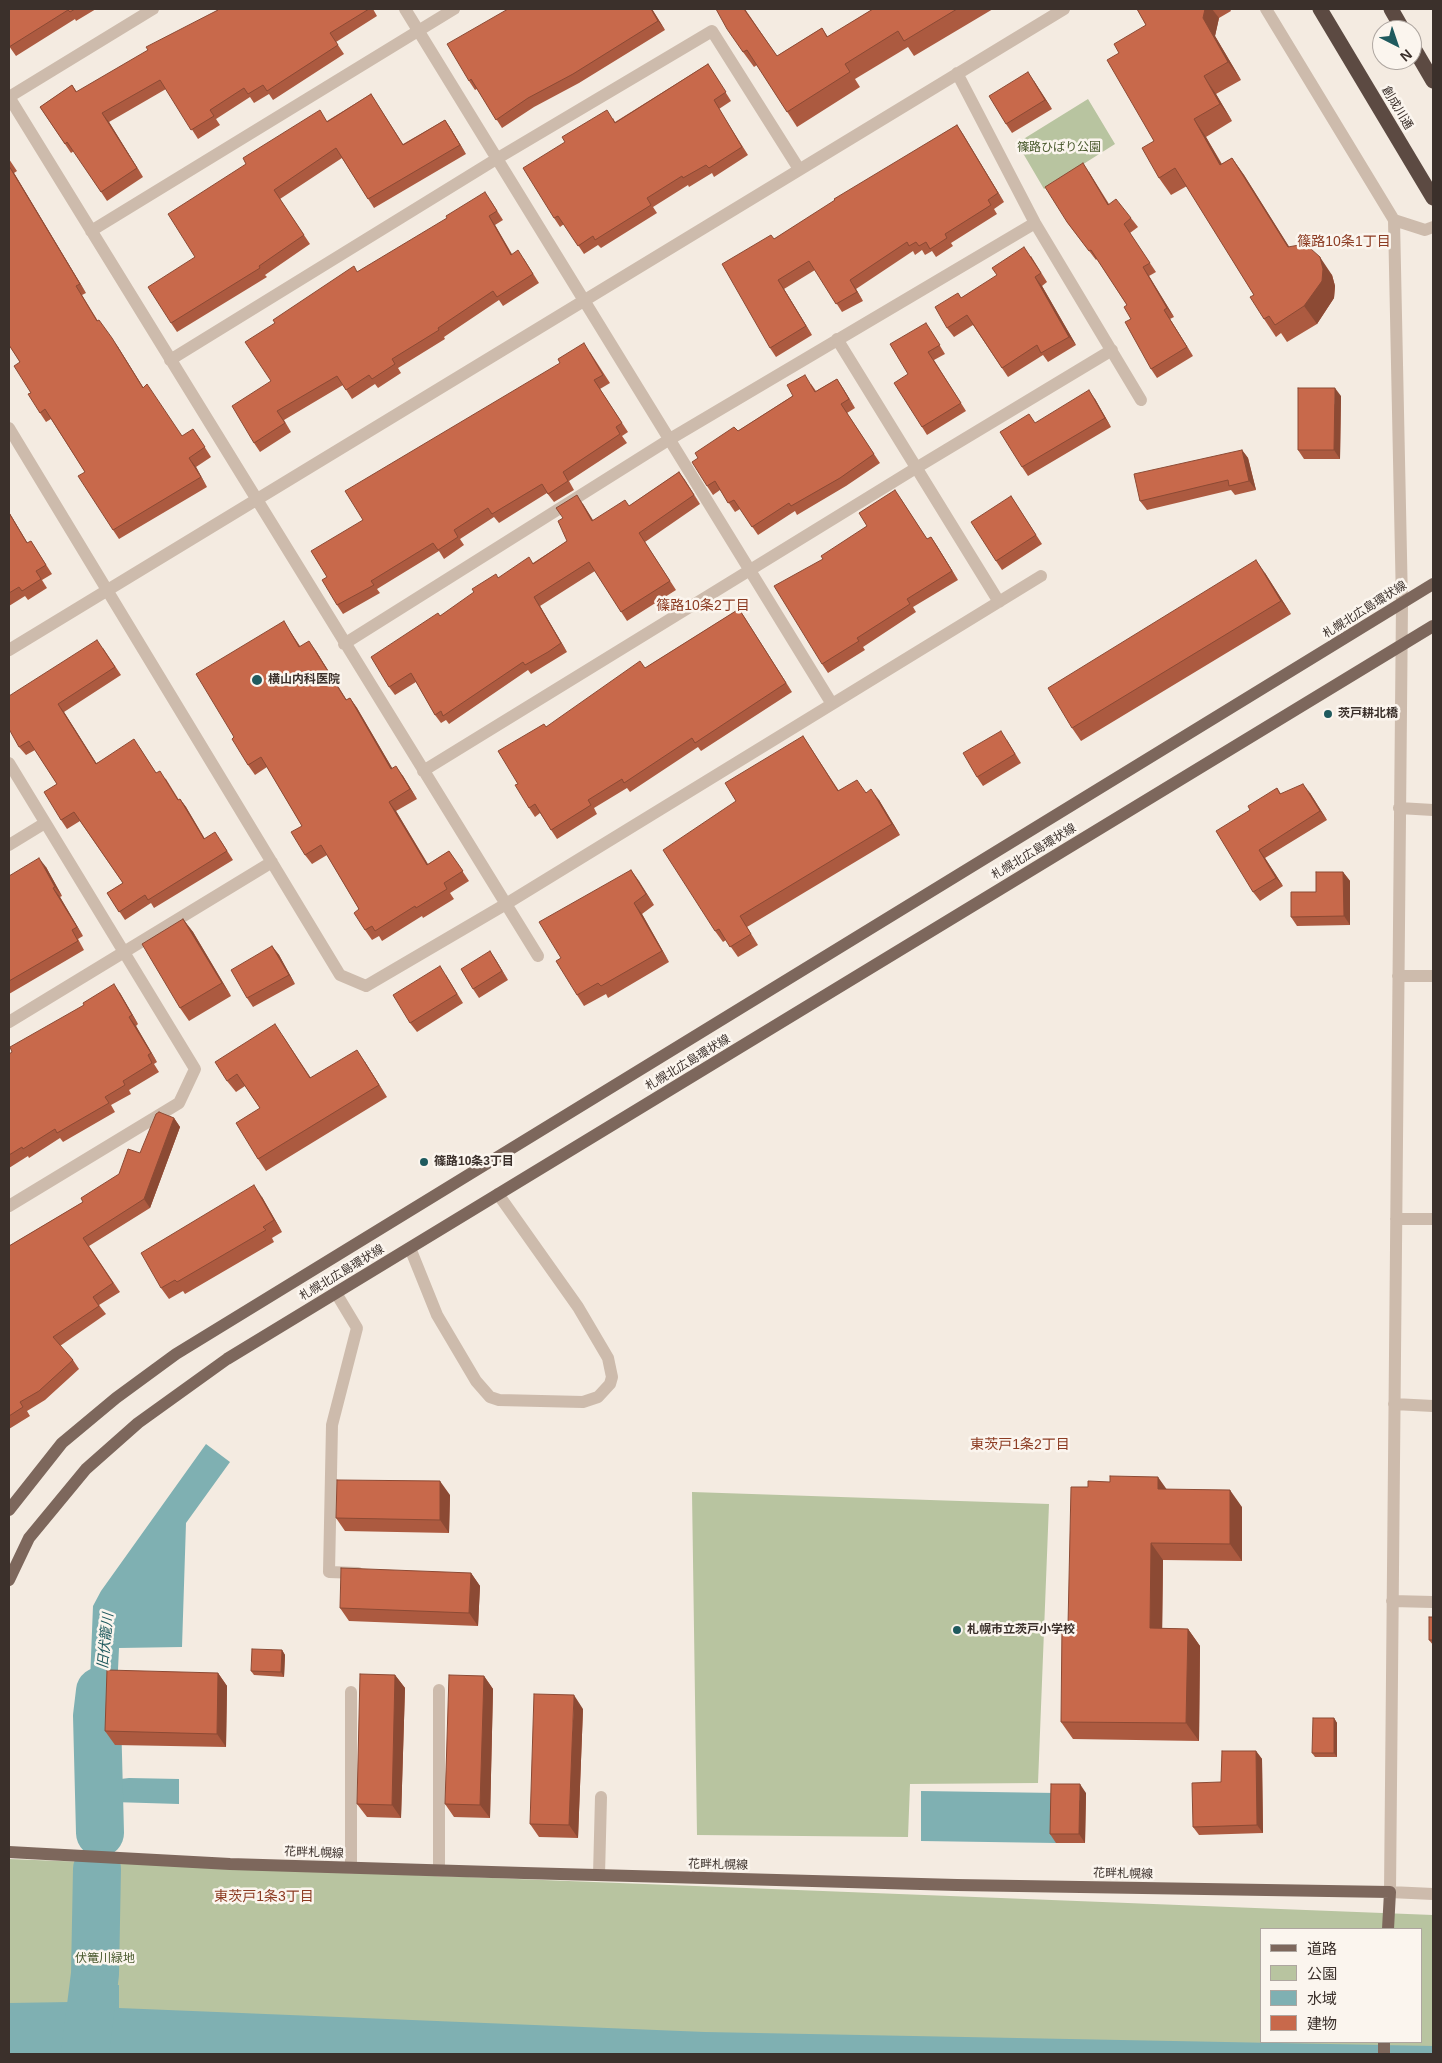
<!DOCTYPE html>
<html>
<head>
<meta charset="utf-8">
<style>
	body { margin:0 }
	#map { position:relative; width:1442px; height:2063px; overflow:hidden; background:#f4ebe1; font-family:Arial,"Noto Sans JP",sans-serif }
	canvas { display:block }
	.frame { position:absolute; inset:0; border:10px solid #3b302b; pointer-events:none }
	.legend { position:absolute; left:1260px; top:1928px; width:162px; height:115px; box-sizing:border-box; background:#fbf5ee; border:1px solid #aea6a0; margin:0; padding:6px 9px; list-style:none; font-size:15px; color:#3b302b }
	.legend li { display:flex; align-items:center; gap:10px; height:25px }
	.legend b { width:25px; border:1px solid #aea6a0 }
	.north { position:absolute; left:1372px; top:20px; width:50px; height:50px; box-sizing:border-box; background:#fbf5ee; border:1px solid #aea6a0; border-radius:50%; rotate:139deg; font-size:14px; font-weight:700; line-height:20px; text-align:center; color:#3b302b }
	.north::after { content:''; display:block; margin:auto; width:18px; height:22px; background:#1f5a5e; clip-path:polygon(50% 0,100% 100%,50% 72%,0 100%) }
</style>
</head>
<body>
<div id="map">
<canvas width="1442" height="2063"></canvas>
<div class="frame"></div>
<ul class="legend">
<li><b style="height:6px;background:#7d675c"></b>道路</li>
<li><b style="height:14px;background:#b8c4a0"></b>公園</li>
<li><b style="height:14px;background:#7fb0b2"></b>水域</li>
<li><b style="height:14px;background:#c8694b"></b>建物</li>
</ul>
<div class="north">N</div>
</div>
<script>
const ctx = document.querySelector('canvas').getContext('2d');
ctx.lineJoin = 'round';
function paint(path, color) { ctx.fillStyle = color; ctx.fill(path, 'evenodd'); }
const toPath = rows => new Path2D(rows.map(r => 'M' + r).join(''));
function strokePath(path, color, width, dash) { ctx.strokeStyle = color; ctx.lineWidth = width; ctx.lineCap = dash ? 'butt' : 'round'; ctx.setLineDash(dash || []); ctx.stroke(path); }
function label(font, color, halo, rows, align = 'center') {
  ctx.font = font + ' Arial,"Noto Sans JP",sans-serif'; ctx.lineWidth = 5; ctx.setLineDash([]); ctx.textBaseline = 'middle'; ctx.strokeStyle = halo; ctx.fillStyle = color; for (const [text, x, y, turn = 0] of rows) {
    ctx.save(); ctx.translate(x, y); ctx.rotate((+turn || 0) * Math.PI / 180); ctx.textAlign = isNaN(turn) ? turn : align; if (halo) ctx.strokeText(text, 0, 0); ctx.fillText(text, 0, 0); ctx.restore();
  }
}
paint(toPath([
	[1088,99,1115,144,1044,189,1017,143],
	[692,1492,1049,1504,1038,1783,910,1784,908,1837,697,1835],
	[9,1859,1433,1915,1433,2054,9,2054],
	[1261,1929,1421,1929,1421,2042,1261,2042]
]), '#b8c4a0');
paint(toPath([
	[206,1444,230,1462,186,1523,182,1647,119,1648,114,1756,87,1757,93,1606,101,1591],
	[129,1778,179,1779,179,1804,113,1802,113,1819,88,1819,87,1783],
	[921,1791,1057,1793,1056,1843,921,1841],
	[86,1871,112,1871,110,1925,84,1924],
	[81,1974,109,1975,109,1985,119,1985,119,2008,705,2032,1433,2046,1433,2054,9,2054,9,2003,71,2002,71,1984,81,1984]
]), '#7fb0b2');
strokePath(toPath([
	[100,1833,97,1716,100,1691],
	[85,2054,95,1974,97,1869]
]), '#7fb0b2', 48);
strokePath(toPath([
	[405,9,832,704],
	[1266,9,1394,220,1425,230,1433,227],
	[957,73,1035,223,1141,400],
	[9,97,538,956],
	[9,97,153,9],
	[1394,220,1402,603,1390,1892,1433,1894],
	[91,231,454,9],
	[837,339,999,602],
	[170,360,498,158,712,31,799,169],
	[9,428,340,975,366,986,506,904,1041,576],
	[344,644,670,439,1035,223],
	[9,650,1064,9],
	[9,763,195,1069,179,1103,9,1206],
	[423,771,916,468,1112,350],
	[1399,808,1433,810],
	[9,845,45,823],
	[1398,976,1433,976],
	[9,1022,272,862],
	[1396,1219,1433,1219],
	[410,1248,437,1315,476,1381,490,1397,499,1400,583,1402,598,1397,610,1384,612,1377,608,1358,578,1307,498,1194],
	[336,1293,357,1328,332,1425,329,1572,358,1573],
	[1394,1404,1433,1406],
	[1392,1601,1433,1602],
	[439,1690,439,1871],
	[351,1692,351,1868],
	[599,1875,601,1797]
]), '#cdbbac', 12);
strokePath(toPath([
	[9,1510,62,1443,116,1398,176,1354,1433,584],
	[9,1580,29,1538,86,1469,138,1423,227,1359,1433,626],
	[9,1852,230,1864,524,1873,957,1885,1390,1892,1388,1929],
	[1384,2054,1384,2042]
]), '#7d675c', 12);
strokePath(toPath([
	[1320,9,1433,198],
	[1391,9,1403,30],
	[1412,45,1433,81]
]), '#5c4a42', 15);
paint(toPath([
	[9,9,96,9,76,21,75,19,16,56,9,46],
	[217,9,373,9,377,16,336,42,344,54,273,100,269,94,254,103,250,97,216,119,220,125,198,139,166,89,109,122,143,177,107,201,74,151,71,153,40,107,72,85,77,92,218,10],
	[508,9,652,9,665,30,579,83,534,107,502,128,477,89,475,90,469,81],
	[716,9,746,9,745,9,777,56,822,28,828,37,873,9,993,9,914,56,908,47,855,79,860,87,797,127,757,65,754,67,743,52],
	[1137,9,1230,9,1231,11,1219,18,1215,36,1241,80,1216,94,1232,121,1206,137,1222,164,1232,158,1244,175,1289,247,1332,275,1335,286,1334,298,1317,324,1287,342,1281,333,1276,337,1264,319,1254,295,1187,186,1171,195,1159,178,1154,141,1119,53,1146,25],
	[708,64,731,101,719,109,748,155,714,177,712,173,689,187,688,185,653,207,657,213,601,248,598,245,584,254,564,224,560,227,554,218,613,118,615,122],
	[1034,81,1052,109,1012,133,1006,124],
	[371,94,403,144,445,120,451,129,466,154,374,208,342,158,280,199,310,244,265,275,267,277,177,332,171,323,195,257,327,121],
	[957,125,1004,202,994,209,997,214,951,243,953,246,936,257,932,251,925,255,922,250,915,255,913,251,856,289,863,301,842,312,815,270,784,289,812,335,776,357,770,348,774,239],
	[9,159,17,171,14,173,86,293,82,295,98,321,118,347,143,387,182,436,199,438,211,457,196,467,207,487,119,539,113,530,85,472,51,419,46,422,40,413,31,393,20,362,9,345],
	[1089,172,1109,204,1131,218,1138,227,1130,233,1156,272,1149,276,1174,317,1170,319,1193,356,1157,378,1151,369,1131,319,1127,305,1097,259,1096,260,1067,222],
	[491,201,503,220,495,225,512,254,524,259,539,283,503,306,499,300,444,337,445,339,398,368,401,373,378,388,375,384,352,399,343,385,284,420,291,432,260,452,254,443,271,381,357,272],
	[1031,256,1047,282,1042,286,1076,345,1048,362,1043,355,1008,377,973,325,954,337,947,328,961,298],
	[931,331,945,354,934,360,966,411,927,435,922,427,908,374],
	[590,352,610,383,600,389,628,432,622,436,627,443,569,481,574,490,554,502,547,493,499,523,494,517,460,539,464,545,444,559,439,551,377,589,380,593,343,614,337,605,327,577],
	[837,379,855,408,847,413,880,463,846,486,797,515,795,511,758,535,740,509,735,512,720,490,713,495,707,486,738,431,811,384,816,391],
	[1341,396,1340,459,1304,459,1298,450],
	[1095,399,1111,427,1028,476,1022,467,1035,423],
	[1242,450,1248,458,1256,490,1235,495,1231,490,1147,510,1140,501],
	[679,472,700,504,645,542,676,590,627,621,595,571,540,606,567,652,531,674,528,670,449,724,446,720,441,723,435,715,416,682,395,695,389,687,440,616,498,578,533,563,567,541,583,504,593,520,629,506],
	[1011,496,1042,544,1002,570,996,561],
	[901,499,927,539,931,537,937,546,958,580,913,607,916,612,863,647,865,650,828,673,822,664,823,559,867,526],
	[9,512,27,543,31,541,52,574,42,580,47,588,28,600,25,596,9,606],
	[1265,573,1291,614,1081,741,1072,728],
	[739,609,792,692,701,751,698,747,630,792,627,788,594,808,597,814,557,839,540,813,535,817,529,808,518,784,546,727,645,668],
	[290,631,300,646,316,651,346,700,350,698,357,708,392,768,403,776,417,799,396,811,428,864,449,851,469,881,450,893,454,899,423,918,422,916,382,941,379,936,372,940,365,930,359,909,327,855,312,864,305,855,302,826,267,767,255,775,248,765,234,737],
	[103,648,121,675,64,712,96,763,140,748,156,773,166,779,179,800,180,799,186,807,205,839,221,841,233,860,154,908,151,903,125,920,107,893,123,883,80,821,67,829,61,820,57,784,35,750,26,755,19,747],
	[803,736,839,791,866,792,879,800,900,835,747,927,758,945,738,957,726,940,723,942,715,931,736,801],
	[1007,740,1021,763,983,786,977,777],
	[1277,788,1281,794,1310,793,1327,820,1265,858,1283,886,1260,901,1253,892,1250,810],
	[46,867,62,896,60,897,83,936,78,939,84,950,9,994,9,876],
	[631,870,654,905,642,914,669,962,608,998,606,994,584,1006,577,995,561,958],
	[1343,872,1350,881,1350,925,1297,926,1291,917,1316,892],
	[183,919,193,932,231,996,189,1021,180,1008],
	[272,946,279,955,295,984,253,1007,247,998],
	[490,951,508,980,479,998,473,989],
	[446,975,463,1003,417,1032,410,1023],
	[120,993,138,1024,136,1026,157,1062,154,1064,159,1072,129,1090,131,1094,111,1105,115,1112,63,1142,60,1138,29,1158,28,1156,9,1168,9,1054],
	[283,1036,311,1078,365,1062,387,1097,266,1171,258,1159,260,1108,245,1086,236,1092,227,1081],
	[174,1118,180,1127,150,1208,89,1246,120,1292,99,1305,106,1314,60,1346,73,1360,79,1369,45,1400,27,1411,30,1416,9,1429,9,1246,83,1202,119,1174],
	[262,1197,282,1232,272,1238,274,1242,185,1294,183,1291,169,1299,161,1288],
	[1166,1489,1242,1507,1242,1561,1163,1560,1162,1628,1188,1629,1200,1646,1199,1741,1073,1739,1061,1722,1068,1625],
	[450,1495,449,1533,345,1531,336,1518],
	[471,1573,480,1586,478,1626,349,1621,340,1608],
	[1433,1617,1433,1645,1429,1640],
	[282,1650,285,1655,284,1677,254,1675,251,1671],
	[218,1673,227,1686,226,1747,115,1745,105,1731],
	[395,1675,405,1688,401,1818,367,1817,357,1804],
	[484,1676,493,1689,490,1818,454,1817,445,1804],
	[583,1709,578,1838,539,1837,530,1824],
	[1334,1718,1337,1723,1337,1757,1315,1757,1312,1753],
	[1256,1751,1262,1759,1263,1833,1199,1835,1193,1827,1221,1782],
	[1086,1793,1085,1843,1056,1843,1050,1834]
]), '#ac5a40');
paint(toPath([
	[651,9,652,9,665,30,658,21],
	[1205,9,1212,9,1219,18,1215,36,1241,80,1228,62,1203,18],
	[1028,72,1034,81,1052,109,1045,100],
	[1204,76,1216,94,1232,121,1220,104],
	[102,113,109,122,143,177,137,168],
	[1194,119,1206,137,1232,183,1220,165],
	[445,120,451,129,466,154,460,145],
	[957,125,963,134,1004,202,998,193],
	[1232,158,1244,175,1300,264,1288,247],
	[1083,163,1089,172,1114,214,1108,205],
	[9,166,14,173,86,293,80,284],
	[489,216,495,225,517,264,511,255],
	[1320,257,1332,275,1335,286,1334,298,1317,324,1304,306],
	[1143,267,1149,276,1174,317,1167,308],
	[1035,277,1042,286,1076,345,1069,337],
	[778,280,784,289,812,335,806,326],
	[850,280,856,289,863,301,857,292],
	[1164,310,1170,319,1193,356,1187,347],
	[112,338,118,347,149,397,143,388],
	[837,379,843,388,855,408,849,399],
	[1335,388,1341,396,1340,459,1334,450],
	[1089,390,1095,399,1111,427,1105,418],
	[1242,450,1248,458,1256,490,1249,481],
	[189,458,196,467,207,487,201,477],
	[679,472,685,480,700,504,694,495],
	[577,495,583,504,598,529,592,521],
	[9,512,33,552,27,543,9,513],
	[931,537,937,546,958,580,952,571],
	[1256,560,1265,573,1291,614,1281,601],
	[534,597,540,606,567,652,561,643],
	[739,609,745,618,792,692,786,683],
	[284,621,290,631,306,657,299,647],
	[309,641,316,651,353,710,346,700],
	[350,698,357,708,398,778,391,769],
	[58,704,64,712,102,772,96,764],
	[396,766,403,776,417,799,410,789],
	[1303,784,1310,793,1327,820,1320,811],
	[871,789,879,800,900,835,892,824],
	[180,799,186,807,210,848,204,839],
	[389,802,396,811,434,875,427,865],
	[1259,850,1265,858,1283,886,1276,878],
	[39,858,46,867,62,896,55,887],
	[631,870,639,881,654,905,646,894],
	[1343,872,1350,881,1350,925,1344,916],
	[53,888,60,897,83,936,77,927],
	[634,903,642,914,669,962,662,951],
	[183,919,193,932,231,996,222,983],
	[272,946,279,955,295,984,289,975],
	[490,951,496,960,508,980,502,971],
	[114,984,120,993,138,1024,132,1015],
	[129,1017,136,1026,157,1062,151,1053],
	[357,1050,365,1062,387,1097,379,1085],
	[174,1118,180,1127,150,1208,144,1199],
	[254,1185,262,1197,282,1232,274,1220],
	[1158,1477,1170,1494,1158,1489],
	[440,1481,450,1495,449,1533,440,1520],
	[1230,1490,1242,1507,1242,1561,1230,1544],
	[1151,1543,1163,1560,1162,1646,1150,1628],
	[471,1573,480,1586,478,1626,469,1613],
	[1188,1629,1200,1646,1199,1741,1186,1723],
	[282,1650,285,1655,284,1677,281,1672],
	[218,1673,227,1686,226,1747,217,1734],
	[395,1675,405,1688,401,1818,392,1805],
	[484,1676,493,1689,490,1818,480,1805],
	[574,1695,583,1709,578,1838,569,1825],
	[1334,1718,1337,1723,1337,1757,1334,1753],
	[1256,1751,1262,1759,1263,1833,1257,1825],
	[1080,1784,1086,1793,1085,1843,1079,1834]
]), '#8c4a34');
const building = toPath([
	[9,9,75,9,70,12,68,10,9,47,9,9],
	[217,9,369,9,330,33,338,45,267,91,263,85,248,94,244,88,210,110,214,116,191,130,160,80,102,113,137,168,101,192,67,142,65,144,40,107,72,85,76,92,148,50,146,47,218,10,217,9],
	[508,9,651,9,658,21,573,74,528,98,496,120,471,79,469,81,447,44,508,9],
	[716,9,744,9,777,56,822,28,827,37,873,9,957,9,904,41,898,31,845,64,850,72,787,112,747,50,743,52,727,29,716,9],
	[1137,9,1205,9,1203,18,1228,62,1204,76,1220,104,1194,119,1220,165,1232,158,1288,247,1299,245,1311,249,1320,257,1323,269,1322,281,1304,306,1275,325,1269,316,1264,319,1250,297,1254,295,1175,168,1159,178,1142,148,1154,141,1107,60,1119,53,1114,44,1146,25,1137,9],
	[708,64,726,92,714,100,742,147,709,168,706,165,683,178,682,176,647,198,651,205,595,240,593,236,578,246,558,216,554,218,523,168,565,142,562,137,607,110,615,123,708,64],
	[1028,72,1045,100,1006,124,989,96,1028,72],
	[371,94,403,145,445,120,460,145,368,199,336,148,274,190,304,235,259,266,260,268,171,323,148,287,195,257,168,214,246,164,243,158,320,110,327,122,371,94],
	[957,125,998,193,988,200,991,205,945,234,947,238,930,249,926,242,919,246,916,242,909,246,907,242,850,280,857,292,836,304,809,261,778,280,806,326,770,348,722,264,771,235,774,239,835,200,834,199,957,125],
	[1083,163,1108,205,1116,199,1131,218,1124,224,1150,263,1143,267,1167,308,1164,310,1187,347,1151,369,1125,322,1131,319,1124,307,1127,305,1091,250,1089,251,1067,222,1045,187,1083,163],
	[9,166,80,284,76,286,97,321,99,320,112,338,143,388,147,384,182,436,193,429,205,447,189,458,201,477,113,530,78,476,85,472,45,409,40,413,28,394,31,393,14,366,20,362,9,345,9,166],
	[485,192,497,211,489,216,511,255,518,250,533,274,497,297,493,291,438,328,439,330,392,359,395,364,372,379,369,375,346,390,337,376,277,411,285,423,254,443,232,406,271,381,245,342,275,323,273,320,354,266,357,272,447,218,446,216,485,192],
	[1024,247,1041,273,1035,277,1069,337,1041,353,1037,345,1002,368,967,315,947,328,935,307,958,293,961,298,997,275,992,268,1024,247],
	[926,323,940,345,928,352,961,403,922,427,894,383,908,374,890,344,926,323],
	[584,343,603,375,594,380,622,423,616,427,620,434,563,472,568,481,548,494,542,484,492,514,488,508,454,530,458,537,438,550,433,543,371,581,374,585,337,605,322,580,327,577,311,551,363,520,345,491,560,363,558,359,584,343],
	[805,375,815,392,837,379,849,399,841,404,874,454,840,478,791,506,789,503,752,527,734,500,728,503,715,481,707,486,692,462,698,458,695,453,734,427,738,431,793,396,787,385,805,375],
	[1298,388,1335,388,1334,450,1298,450,1298,388],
	[1089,390,1105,418,1022,467,1000,432,1029,414,1035,423,1089,390],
	[1242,450,1249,481,1229,486,1228,480,1140,501,1134,474,1242,450],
	[679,472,694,495,639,533,670,581,621,612,589,562,534,597,561,643,548,652,525,665,523,662,443,716,441,711,435,715,411,673,389,687,371,657,438,613,440,616,474,592,472,589,496,574,498,578,529,557,533,564,567,541,558,521,563,518,556,508,577,495,592,521,625,500,629,506,679,472],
	[895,490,927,539,931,537,952,571,907,599,910,604,857,638,859,641,822,664,774,586,823,559,821,556,867,526,859,513,895,490],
	[1011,496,1036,535,996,561,971,522,1011,496],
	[9,513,27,543,31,541,46,565,36,571,41,579,22,591,19,587,9,593,9,513],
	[1256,560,1281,601,1072,728,1048,688,1256,560],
	[739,609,786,683,695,743,692,738,624,783,622,779,588,800,591,805,551,830,535,804,529,808,515,785,518,784,498,751,544,724,546,727,640,661,645,668,739,609],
	[284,621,299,647,309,641,346,700,350,698,391,769,396,766,410,789,389,802,427,865,449,851,463,871,444,883,447,889,416,908,415,906,375,931,372,926,365,930,354,913,359,909,321,845,305,855,291,832,302,826,261,757,248,765,232,739,234,737,196,674,284,621],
	[97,640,115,667,58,704,96,764,134,739,156,773,160,771,178,800,180,799,204,839,215,832,227,851,148,900,145,895,119,912,107,893,123,883,74,812,61,820,44,792,57,784,29,741,19,747,9,729,9,696,97,640],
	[1001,731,1015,754,977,777,963,753,1001,731],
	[803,736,838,791,857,780,866,793,871,789,892,824,740,916,751,934,730,947,719,929,715,931,663,850,736,801,725,783,803,736],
	[1303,784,1320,811,1259,850,1276,878,1253,892,1216,831,1250,810,1248,806,1277,788,1280,794,1303,784],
	[39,858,55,887,53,888,77,927,72,930,78,941,9,981,9,876,39,858],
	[631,870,646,894,634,903,662,951,601,986,598,983,577,995,556,961,561,958,539,922,631,870],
	[1316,872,1343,872,1344,916,1291,917,1291,892,1316,892,1316,872],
	[183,919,222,983,180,1008,142,944,183,919],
	[272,946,289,975,247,998,231,970,272,946],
	[490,951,502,971,473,989,461,969,490,951],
	[440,966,457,994,410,1023,393,995,440,966],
	[114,984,132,1015,129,1017,151,1053,148,1055,152,1063,123,1081,125,1085,105,1097,109,1103,57,1133,55,1129,23,1149,22,1147,9,1155,9,1054,12,1052,10,1047,84,1005,83,1003,114,984],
	[275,1024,310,1078,357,1050,379,1085,258,1159,236,1123,260,1108,237,1074,227,1081,215,1062,275,1024],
	[159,1112,174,1118,144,1199,83,1238,113,1283,93,1297,99,1306,53,1337,73,1360,39,1391,20,1402,23,1407,9,1416,9,1246,83,1202,81,1198,119,1174,128,1149,140,1153,156,1114,159,1112],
	[254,1185,274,1220,263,1227,266,1230,177,1282,175,1280,161,1288,141,1253,254,1185],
	[1110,1476,1158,1477,1158,1489,1230,1490,1230,1544,1151,1543,1150,1628,1188,1629,1186,1723,1061,1722,1062,1625,1068,1625,1071,1487,1088,1487,1088,1481,1110,1482,1110,1476],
	[337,1480,440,1481,440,1520,336,1518,337,1480],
	[341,1568,471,1573,469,1613,340,1608,341,1568],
	[1429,1617,1433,1617,1433,1640,1429,1640,1429,1617],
	[252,1649,282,1650,281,1672,251,1671,252,1649],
	[107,1670,218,1673,217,1734,105,1731,107,1670],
	[360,1674,395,1675,392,1805,357,1804,360,1674],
	[449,1675,484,1676,480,1805,445,1804,449,1675],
	[534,1694,574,1695,569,1825,530,1824,534,1694],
	[1313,1718,1334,1718,1334,1753,1312,1753,1313,1718],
	[1222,1751,1256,1751,1257,1825,1193,1827,1192,1783,1221,1782,1222,1751],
	[1051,1784,1080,1784,1079,1834,1050,1834,1051,1784]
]);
paint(building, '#c8694b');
strokePath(building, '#8c4a34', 1);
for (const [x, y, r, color] of [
	[257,680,6,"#1f5a5e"],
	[1328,714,5,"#1f5a5e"],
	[424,1162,5,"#1f5a5e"],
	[957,1630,5,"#1f5a5e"]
]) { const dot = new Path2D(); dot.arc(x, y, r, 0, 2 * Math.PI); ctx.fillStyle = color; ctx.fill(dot); strokePath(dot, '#fbf5ee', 2); }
label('12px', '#3b302b', '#fbf5ee', [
	["創成川通",1397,108,59],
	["札幌北広島環状線",1365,610,-32],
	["札幌北広島環状線",1034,852,-31],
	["札幌北広島環状線",688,1063,-31],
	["札幌北広島環状線",342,1273,-31],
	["花畔札幌線",314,1853,2],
	["花畔札幌線",718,1865,1],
	["花畔札幌線",1123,1874,1]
]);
label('12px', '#4a5a2e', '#fbf5ee', [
	["篠路ひばり公園",1059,148],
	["伏篭川緑地",105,1959]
]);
label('bold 12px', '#3b302b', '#fbf5ee', [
	["横山内科医院",268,680],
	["茨戸耕北橋",1338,714],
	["篠路10条3丁目",434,1162],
	["札幌市立茨戸小学校",967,1630]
], 'left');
label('14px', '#8c3b22', '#fbf5ee', [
	["篠路10条1丁目",1344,242],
	["篠路10条2丁目",703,606],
	["東茨戸1条2丁目",1020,1445],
	["東茨戸1条3丁目",264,1897]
]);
label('italic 14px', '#1f5a5e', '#fbf5ee', [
	["旧伏籠川",106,1641,-84]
]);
</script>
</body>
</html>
